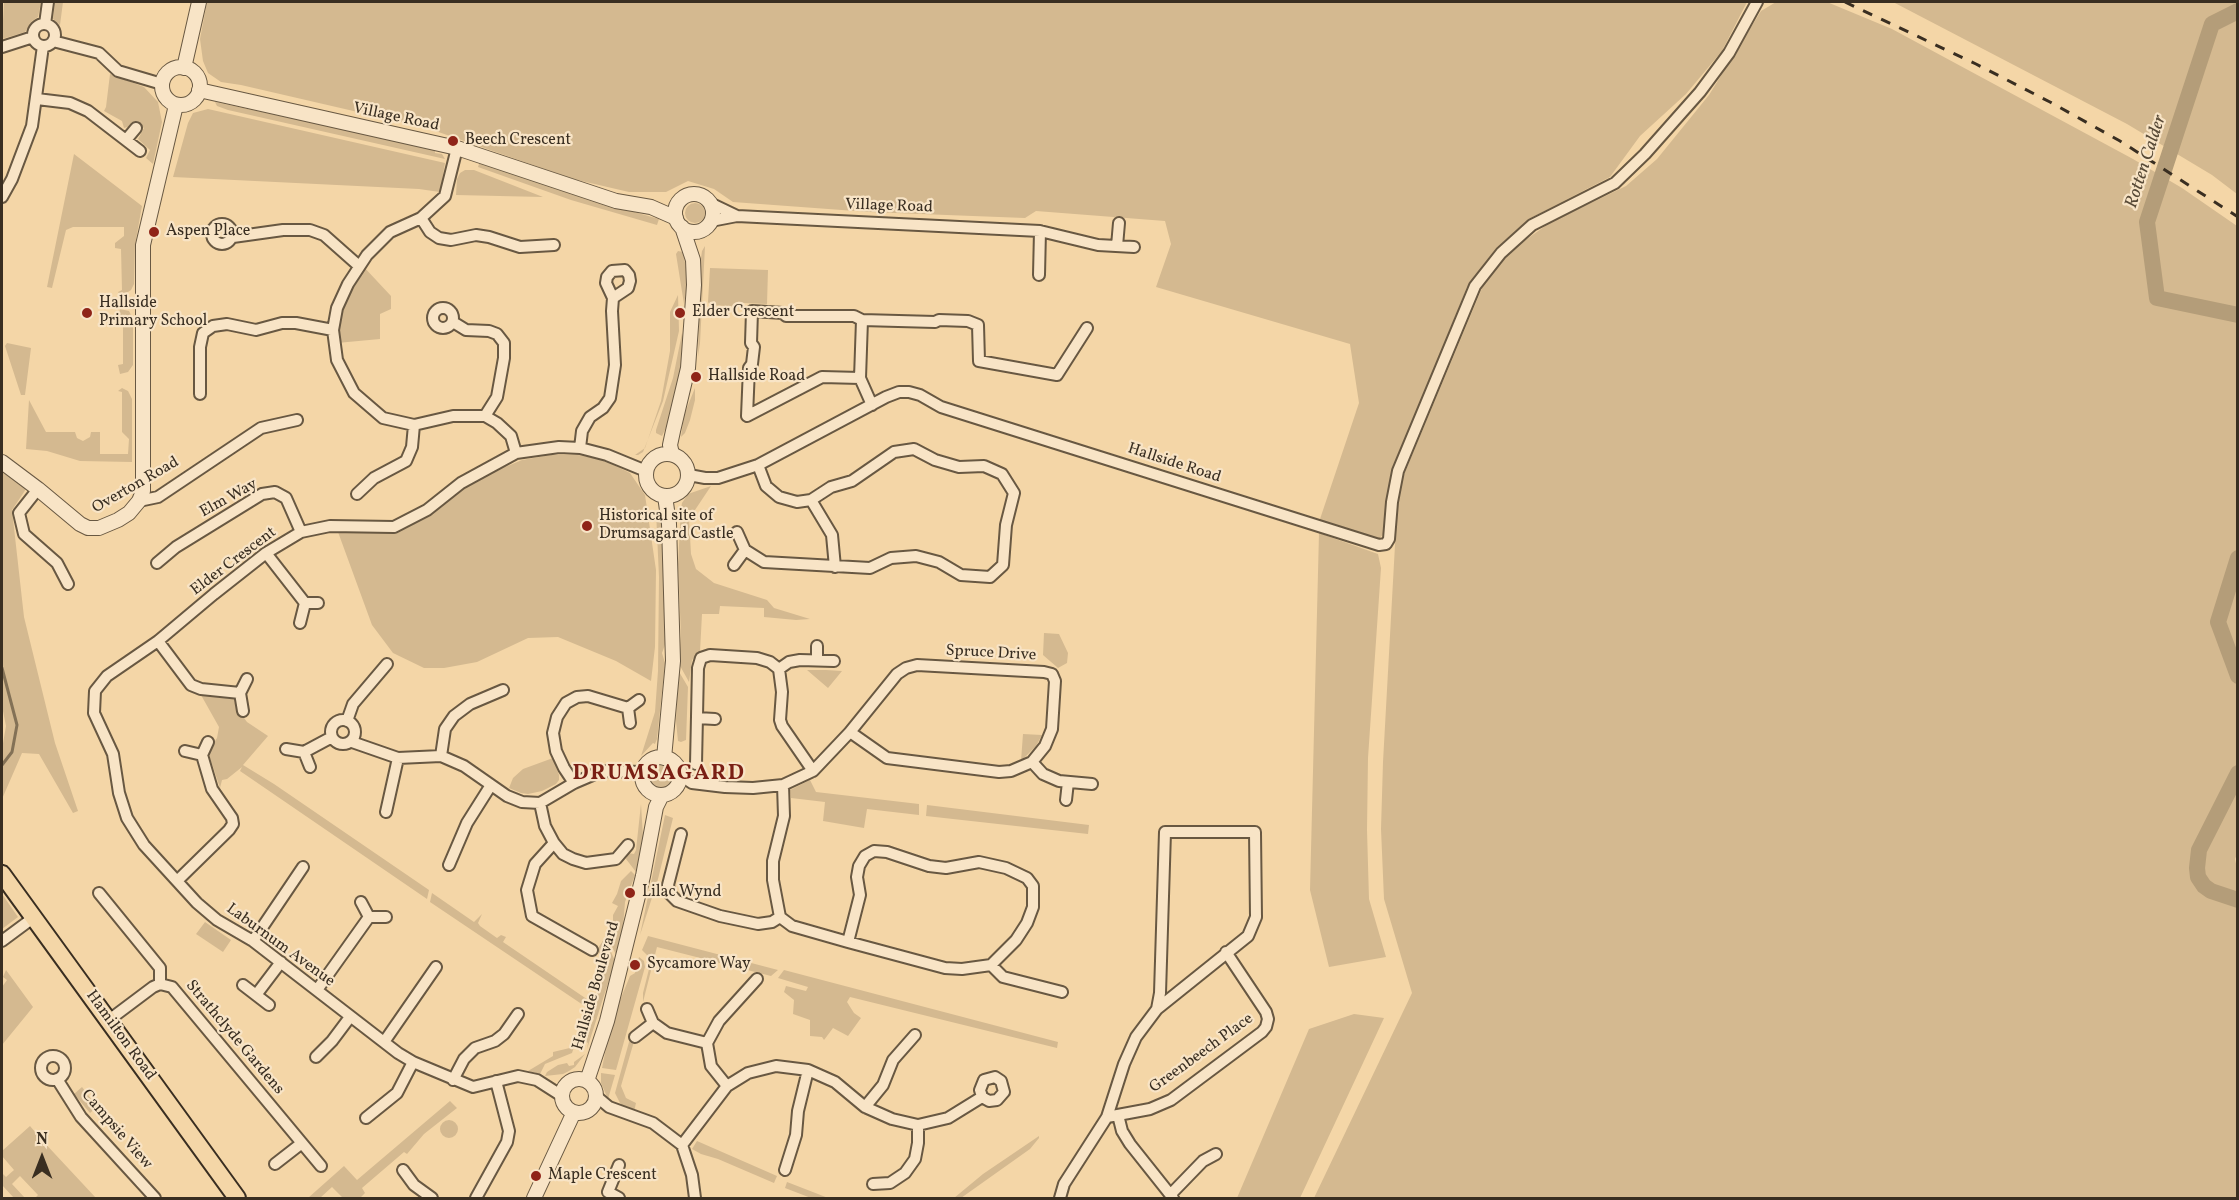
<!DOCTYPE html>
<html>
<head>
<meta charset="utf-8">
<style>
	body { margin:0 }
	#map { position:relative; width:2239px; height:1200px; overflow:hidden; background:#f4d6a7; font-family:Vollkorn,serif }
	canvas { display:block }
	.frame { position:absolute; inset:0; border:3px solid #392e21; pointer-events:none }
	.north { position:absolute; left:12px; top:1128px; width:60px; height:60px; -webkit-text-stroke:4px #f8e4c6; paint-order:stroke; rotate:0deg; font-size:16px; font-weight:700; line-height:24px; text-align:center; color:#392e21 }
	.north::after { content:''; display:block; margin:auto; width:21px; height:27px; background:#392e21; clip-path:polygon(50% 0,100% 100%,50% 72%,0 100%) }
</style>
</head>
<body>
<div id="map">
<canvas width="2239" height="1200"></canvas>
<div class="frame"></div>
<div class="north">N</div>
</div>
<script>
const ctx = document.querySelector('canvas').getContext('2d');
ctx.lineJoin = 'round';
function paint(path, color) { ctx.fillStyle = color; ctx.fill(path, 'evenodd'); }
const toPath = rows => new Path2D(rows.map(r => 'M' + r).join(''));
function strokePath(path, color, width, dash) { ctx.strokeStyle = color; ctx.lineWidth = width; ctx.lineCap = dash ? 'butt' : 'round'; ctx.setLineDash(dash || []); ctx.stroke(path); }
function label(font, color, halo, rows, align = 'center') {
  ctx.font = font + ' Vollkorn,serif'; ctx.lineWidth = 4.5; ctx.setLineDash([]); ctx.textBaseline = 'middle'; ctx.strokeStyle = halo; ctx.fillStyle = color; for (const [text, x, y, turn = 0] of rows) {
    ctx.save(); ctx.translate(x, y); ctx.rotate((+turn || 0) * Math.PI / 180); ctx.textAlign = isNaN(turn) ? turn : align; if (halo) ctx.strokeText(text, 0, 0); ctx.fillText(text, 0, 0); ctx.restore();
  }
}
paint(toPath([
	[4,2,41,2,38,17,32,21,25,32,2,39],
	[55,2,63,2,60,25,53,19],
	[207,2,1747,2,1722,51,1686,94,1640,136,1610,177,1529,219,1496,248,1467,287,1393,473,1387,496,1384,533,1380,538,1373,538,1319,522,1359,403,1350,344,1156,287,1171,244,1165,221,1036,211,1025,218,869,212,733,202,714,189,688,181,666,192,629,192,573,179,427,128,241,85,221,82,208,73,203,61,200,39],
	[1776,2,1827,2,1892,29,2133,159,2182,188,2237,226,2238,852,2235,859,2238,873,2237,1198,1314,1198,1412,993,1384,899,1381,829,1383,762,1397,509,1403,477,1485,281,1513,249,1548,224,1626,186,1657,159,1709,95,1761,11],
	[1893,2,2237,2,2237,194,2212,175,2127,124],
	[110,74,144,87,158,102,162,122,153,164,146,158,150,150,138,139,144,128,138,124,124,128,122,121,104,111,106,107],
	[215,102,435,149,435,153,442,154,445,159,228,110,217,106],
	[208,109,445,163,440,192,419,189,173,177,188,123,193,113],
	[74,154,142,206,135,245,134,284,131,290,125,294,120,295,118,292,122,290,121,249,115,248,115,243,124,236,124,227,73,227,66,230,52,288,47,287],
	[480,161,571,194,659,219,657,225,571,200,478,167],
	[465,170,474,170,543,197,456,195,457,179,460,173],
	'685 213a10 10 0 1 1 20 0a10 10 0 1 1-20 0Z',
	[705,246,700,343,698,357,700,265,702,251],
	[678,251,683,252,688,278,684,304,676,254],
	[362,265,391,296,391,309,380,314,380,339,337,343,339,308],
	[710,268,768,270,767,304,743,303,742,307,710,305,708,302],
	[678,295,679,331,663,401,643,452,638,455,628,455,635,455,645,448,661,401,670,351,670,312],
	[120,309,129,311,133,319,133,365,128,372,120,374,118,365,123,364,123,318,118,317],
	[682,333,685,350,670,419,662,436,656,433,656,430,673,378],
	[7,343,31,348,25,395,21,395,5,346],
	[122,388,128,391,132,399,132,462,80,461,47,451,26,449,29,400,46,432,75,432,77,438,83,441,90,437,91,432,100,432,100,454,128,454,129,439,122,432,122,392,118,391],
	[695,388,695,400,690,420,685,433,681,437,684,415],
	[551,455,578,455,604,460,630,473,645,495,656,570,655,647,651,681,616,661,558,637,528,638,477,662,444,668,424,668,393,653,372,625,338,532,355,530,387,533,407,528,454,494,486,475,522,460],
	[2,471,26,489,12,510,24,617,55,743,78,811,73,813,39,754,22,753,2,799,2,749,6,726,2,706],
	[711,486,689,519,691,554,696,569,714,583,767,600,774,608,810,619,796,620,764,617,764,608,720,606,719,614,702,614,700,652,692,660,689,682,679,664,681,636,678,564,681,508,682,503,688,494],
	[656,511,660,514,664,530,666,642,662,653,665,663,657,739,655,744,653,743,641,756,655,712,658,671,659,577],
	[1319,533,1378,554,1381,568,1368,758,1367,830,1369,899,1386,957,1329,967,1310,890],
	[1044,633,1059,634,1068,653,1067,663,1058,668,1043,655],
	[678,670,688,687,686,740,681,742,678,741,676,721],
	[807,670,826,670,842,671,828,688],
	[201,695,234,699,237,713,241,714,247,722,268,736,243,765,274,784,429,890,427,899,240,771,242,767,227,779,222,780,220,788,208,752,217,738,219,727],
	[1023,734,1042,735,1036,746,1021,761],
	[553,758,559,775,559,780,556,784,542,791,528,794,521,793,509,788,513,778,523,769],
	'647 777a14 14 0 1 1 28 0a14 14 0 1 1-28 0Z',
	[810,780,816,792,919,804,919,815,867,809,864,828,823,821,825,802,791,798,790,790],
	[641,804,643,837,636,872,626,859,628,853,634,854,636,850],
	[927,805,1089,825,1088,834,926,816],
	[665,815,673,818,658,879,640,935],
	[631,871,635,875,625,902,622,939,617,957,607,936,613,927,613,915,618,906,612,903,617,894,621,881],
	[432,893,474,922,482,914,478,923,480,926,497,938,501,935,506,937,503,942,594,1004,604,969,598,948,605,938,615,961,587,1049,588,1043,583,1040,594,1019,592,1011,430,902],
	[2,894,18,917,2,929],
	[205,922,231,940,223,952,196,934],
	[648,936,671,942,778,970,771,976,657,947,643,1002,643,993,650,965,648,956,642,950],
	[639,957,644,961,645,967,616,1070,602,1068,610,1029,616,1010,630,976,635,973],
	[6,970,33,1007,2,1045,2,987,7,980,3,977],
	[784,970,1058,1042,1057,1048,850,997,847,1002,854,1013,861,1018,848,1036,833,1028,824,1040,822,1037,810,1036,810,1020,793,1014,794,1000,784,992,786,986,806,991,808,987,778,978],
	[1354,1014,1384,1018,1300,1198,1237,1198,1309,1029],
	[635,1038,621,1086,626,1098,636,1103,634,1112,627,1109,620,1103,615,1093,629,1042],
	[574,1047,572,1053,545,1064,540,1074,528,1071,553,1056,553,1052],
	[585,1054,575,1067,569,1071,563,1074,545,1076,547,1072,558,1065,567,1063,569,1066,574,1065,574,1062],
	[601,1073,615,1075,608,1099,601,1083],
	[82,1087,97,1107,90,1113,74,1094],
	[450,1101,457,1108,424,1134,407,1154,404,1152,362,1188,365,1193,360,1198,343,1198,332,1187,320,1198,308,1198,344,1166,357,1180],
	'440 1129a9 9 0 1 1 18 0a9 9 0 1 1-18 0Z',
	[30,1126,41,1139,96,1198,35,1198,38,1195,20,1176,12,1184,25,1198,14,1198,2,1185,2,1173,6,1177,14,1170,2,1156,2,1151],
	[1039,1136,1039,1138,1030,1149,961,1198,954,1198,983,1174],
	[697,1141,777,1176,774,1183,718,1159,701,1154,692,1149],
	[787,1182,818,1194,828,1198,811,1198,785,1188]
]), '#d4b990');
strokePath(toPath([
	[2,668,17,725,12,752,2,765]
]), '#837156', 3);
strokePath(toPath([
	[2238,11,2212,24,2147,222,2157,298,2238,315],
	[2238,558,2218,622,2238,676],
	[2238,773,2199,850,2197,868,2198,877,2204,886,2211,891,2238,900]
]), '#b49d79', 16);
const minor = toPath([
	[45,24,48,2],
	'33 35a11 11 0 1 1 22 0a11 11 0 1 1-22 0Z',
	[53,41,99,53,118,71,162,84],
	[2,47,33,37],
	[37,99,70,103,88,111,140,151],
	[126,140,136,128],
	[457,148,445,196,421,218,390,232,367,255,348,284,337,308,333,330,337,360,354,393,383,418,414,425,453,416,485,416,497,423,511,436,516,453],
	[2,197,12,179,32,126,43,46],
	[712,204,737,216],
	[421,218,430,232,439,238,451,240,476,235,489,237,520,247,554,245],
	[711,221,737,216,1040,231,1098,245,1134,247],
	'212 234a10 10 0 1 1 20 0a10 10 0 1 1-20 0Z',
	[233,237,283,230,310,230,324,235,359,266],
	[1117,246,1119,223],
	[1039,275,1040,231],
	'433 318a10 10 0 1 1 20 0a10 10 0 1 1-20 0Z',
	[862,320,860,378,872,405],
	[453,322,466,330,489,331,497,334,504,343,504,358,497,397,485,416],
	[860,378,822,377,747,416,749,368,752,364,754,347,751,343,752,311,783,313,786,316,854,316,862,320,935,322,939,320,968,321,978,325,979,361,1057,375,1087,328],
	[200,394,200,347,203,333,213,326,227,324,256,330,282,323,296,323,333,330],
	[580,448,582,431,590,417,603,408,610,398,615,365,612,311,613,298,606,283,607,277,612,271,625,270,629,275,630,281,628,288,613,298],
	[689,475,705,478,718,478,758,465,886,397,899,392,909,392,920,395,941,407,1379,545,1386,544,1389,539,1392,502,1398,471,1475,286,1501,253,1532,225,1615,183,1645,154,1700,92,1729,53,1757,2],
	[38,489,19,513,24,534,57,563,68,584],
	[357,494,374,478,406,461,412,447,414,425],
	[811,500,832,535,835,567],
	[139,501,158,497,261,428,297,420],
	[737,532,745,550,764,562,870,568,891,558,916,556,939,562,961,575,990,577,1003,565,1006,525,1014,493,1002,474,984,466,959,467,935,460,914,449,894,452,852,481,831,487,811,500,797,502,779,497,766,486,758,465],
	[266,553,305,603,300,623],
	[157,563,176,547,262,494,275,492,286,498,301,532],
	[734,565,745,550],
	[305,603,318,603],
	[158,641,191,685,201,689,240,693],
	[817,646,817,660],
	[779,669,789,662,800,660,834,661],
	[243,711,240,693,247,679],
	[697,718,715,719],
	'331 732a12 12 0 1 1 24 0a12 12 0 1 1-24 0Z',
	[347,721,353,704,387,664],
	[630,723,628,708,639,700],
	[352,742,398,758,441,756,464,766,507,796,522,802,540,803,574,783,602,771,643,772],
	[286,749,304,752,332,737],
	[185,751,202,755,208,742],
	[304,752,310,767],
	[441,756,445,729,454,716,470,704,503,690],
	[1032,762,1043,774,1059,781,1092,784],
	[696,764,698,668,701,658,710,655,757,658,770,662,779,669,782,692,780,720,782,726,813,771],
	[680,775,692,783,725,787,753,788,783,785,813,771,850,732,887,758,999,772,1011,771,1032,762,1045,746,1052,729,1055,681,1052,674,1044,672,917,665,906,668,897,674,850,732],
	[574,783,564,768,556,751,553,733,557,717,566,703,577,697,588,696,628,708],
	[783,785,784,816,773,861,773,880,780,917,792,926,848,942,945,968,962,969,991,965,1016,940,1027,923,1033,907,1033,886,1027,878,1006,868,979,862,946,868,929,866,887,852,874,851,865,856,859,866,857,877,860,895,848,942],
	[1066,800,1068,782],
	[540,803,545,826,554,843,563,854,573,859,586,863,616,859,628,845],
	[386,812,398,758],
	[681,834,668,885,670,894,677,901,720,916,758,924,772,922,780,917],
	[554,843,535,864,527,890,532,916,592,950],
	[449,865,467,823,491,785],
	[177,881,229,830,233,824,232,818,212,789,202,755],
	[99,893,160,968,160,984],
	[361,902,369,917,386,917],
	[2,941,33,918],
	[253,941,303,867],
	[991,965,1003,977,1062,992],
	[243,985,269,1005],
	[317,990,369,917],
	[256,995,281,962],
	[647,1009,653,1023],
	[109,1020,153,987,160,984,172,987,321,1166],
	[653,1023,667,1033,707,1043],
	[635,1037,653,1023],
	[384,1042,436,967],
	'41 1068a12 12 0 1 1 24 0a12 12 0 1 1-24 0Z',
	[316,1057,332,1041,350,1017],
	[57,1079,81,1117,155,1198],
	[453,1080,464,1059,475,1048,495,1041,504,1034,518,1014],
	[727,1086,711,1066,707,1043,719,1021,757,979],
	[562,1096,537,1080,518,1076,473,1087,413,1062,398,1053,253,941,217,920,197,903,144,845,127,818,119,793,113,754,94,713,95,691,107,676,158,641,214,594,266,553,301,532,330,526,394,527,427,510,461,483,516,453,559,447,580,448,607,455,646,471],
	[596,1096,609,1107,653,1123,682,1145,692,1175,695,1198],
	[865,1107,883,1085,893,1060,915,1035],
	[1118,1115,1122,1131,1130,1144,1173,1198],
	[1107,1117,1150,1109,1171,1100,1262,1032,1266,1027,1268,1019,1266,1012,1226,952],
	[366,1118,397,1093,413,1062],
	[682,1145,727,1086,748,1073,776,1066,808,1070,835,1082,865,1107,892,1119,918,1125,948,1118,982,1097,989,1101,997,1100,1004,1092,1001,1081,995,1077,984,1080,980,1090,982,1097],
	[275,1164,302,1143],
	[619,1165,608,1192,619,1198],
	[403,1170,414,1185,432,1198],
	[785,1170,796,1135,798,1111,808,1070],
	[873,1184,890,1183,905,1173,915,1159,918,1143,918,1125],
	[1171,1194,1203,1161,1216,1154],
	[476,1198,507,1142,509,1131,496,1081],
	[1060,1198,1064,1184,1107,1117,1124,1064,1136,1037,1157,1009,1160,993,1165,832,1255,832,1256,917,1248,936,1157,1009]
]);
const tertiary = toPath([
	'162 86a19 19 0 1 1 38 0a19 19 0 1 1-38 0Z',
	[184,68,199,2],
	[199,90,457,148,616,201,651,207,676,218],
	'675 213a19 19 0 1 1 38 0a19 19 0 1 1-38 0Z',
	'646 475a21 21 0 1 1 42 0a21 21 0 1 1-42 0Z',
	[672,454,670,445,673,431,688,368,694,285,693,260,682,227],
	[2,462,38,489,80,524,88,528,99,528,118,520,129,513,139,501,143,491,143,245,176,105],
	'642 776a19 19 0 1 1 38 0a19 19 0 1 1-38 0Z',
	[664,758,673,661,669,524,665,496],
	'562 1096a17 17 0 1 1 34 0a17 17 0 1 1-34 0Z',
	[587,1081,607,1021,643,876,656,807,662,795],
	[534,1198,574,1112]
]);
const primary = toPath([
	[2,874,237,1198]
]);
strokePath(minor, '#685842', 14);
strokePath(tertiary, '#685842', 16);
strokePath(primary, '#392e21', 20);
strokePath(minor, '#f8e4c6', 10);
strokePath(tertiary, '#f8e4c6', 14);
strokePath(primary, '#f4d6a7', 16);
strokePath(toPath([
	[1845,2,1976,64,2050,102,2120,141,2238,217]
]), '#392e21', 3, [10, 10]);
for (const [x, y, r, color] of [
	[453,141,6,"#8f2418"],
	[154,232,6,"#8f2418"],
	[87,313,6,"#8f2418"],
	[680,313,6,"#8f2418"],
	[696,377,6,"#8f2418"],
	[587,526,6,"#8f2418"],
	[630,893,6,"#8f2418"],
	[635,965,6,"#8f2418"],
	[536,1176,6,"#8f2418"]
]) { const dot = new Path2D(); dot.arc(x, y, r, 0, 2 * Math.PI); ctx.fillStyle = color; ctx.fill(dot); strokePath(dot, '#f8e4c6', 2); }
label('16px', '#392e21', '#f8e4c6', [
	["Village Road",396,118,12],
	["Village Road",889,207,2],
	["Hallside Road",1174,464,18],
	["Overton Road",136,486,-30],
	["Elm Way",229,499,-29],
	["Elder Crescent",234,562,-37],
	["Spruce Drive",991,654,3],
	["Laburnum Avenue",280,946,36],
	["Hallside Boulevard",597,986,-74],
	["Hamilton Road",120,1036,54],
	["Strathclyde Gardens",234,1038,50],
	["Greenbeech Place",1202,1054,-36],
	["Campsie View",116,1130,49]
]);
label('16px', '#392e21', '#f8e4c6', [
	["Beech Crescent",465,141],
	["Aspen Place",166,232],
	["Hallside",99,304],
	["Primary School",99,322],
	["Elder Crescent",692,313],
	["Hallside Road",708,377],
	["Historical site of",599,517],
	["Drumsagard Castle",599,535],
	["Lilac Wynd",642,893],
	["Sycamore Way",647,965],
	["Maple Crescent",548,1176]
], 'left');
label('italic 18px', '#584a37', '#f8e4c6', [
	["Rotten Calder",2147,162,-72]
]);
ctx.letterSpacing = '1.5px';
label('bold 22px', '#7a1f14', '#f8e4c6', [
	["DRUMSAGARD",659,775]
]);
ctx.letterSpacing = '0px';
</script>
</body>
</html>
